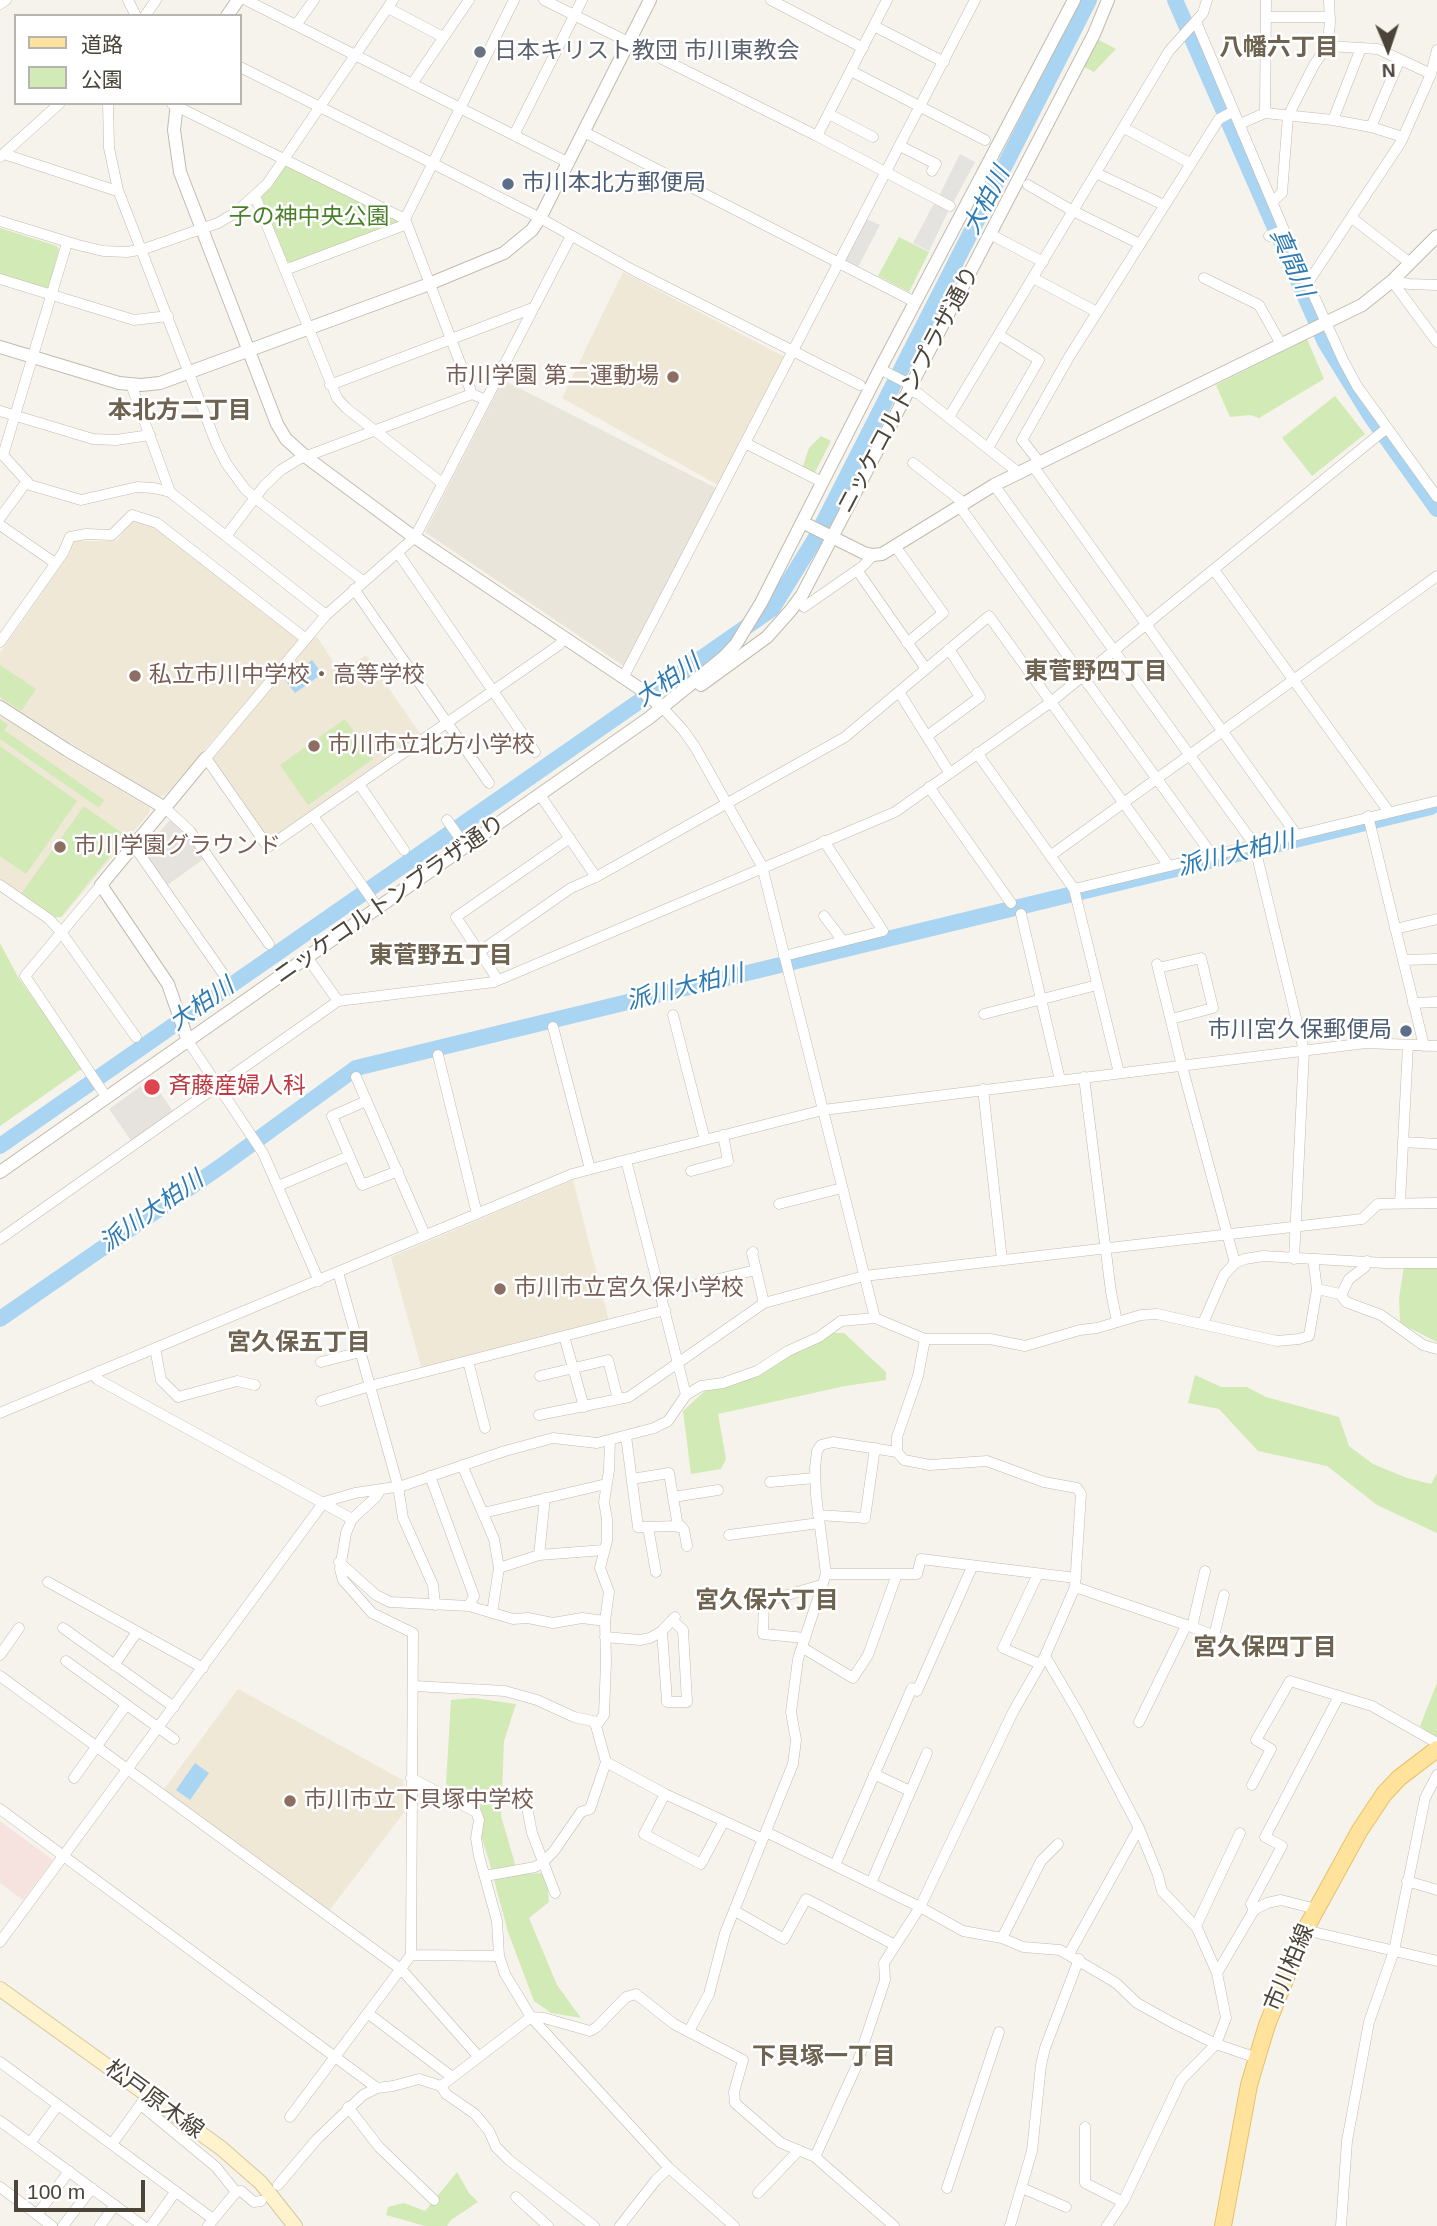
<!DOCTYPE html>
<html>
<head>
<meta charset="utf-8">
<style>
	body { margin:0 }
	#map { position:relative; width:1437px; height:2226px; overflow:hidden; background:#f6f3ec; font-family:Helvetica,"Noto Sans JP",sans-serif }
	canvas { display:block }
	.legend { position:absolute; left:14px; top:14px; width:228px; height:91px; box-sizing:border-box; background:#fff; border:2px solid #b7b4b0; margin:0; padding:9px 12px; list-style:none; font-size:21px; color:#4b4439 }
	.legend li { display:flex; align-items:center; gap:14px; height:35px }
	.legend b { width:35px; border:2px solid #b7b4b0 }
	.north { position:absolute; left:1353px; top:14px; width:70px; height:70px; -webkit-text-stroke:5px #fff; paint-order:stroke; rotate:178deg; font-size:19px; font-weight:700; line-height:28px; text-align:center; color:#4b4439 }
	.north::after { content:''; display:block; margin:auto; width:24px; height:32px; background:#4b4439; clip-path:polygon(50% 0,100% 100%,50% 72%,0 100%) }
	.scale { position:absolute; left:14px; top:2180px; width:131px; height:32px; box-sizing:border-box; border:4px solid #4b4439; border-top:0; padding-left:9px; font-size:21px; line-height:24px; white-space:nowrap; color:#4b4439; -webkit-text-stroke:5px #fff; paint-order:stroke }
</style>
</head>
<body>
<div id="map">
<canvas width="1437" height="2226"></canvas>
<ul class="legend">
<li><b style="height:9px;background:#ffe39c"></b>道路</li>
<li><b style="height:19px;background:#d2eab5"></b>公園</li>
</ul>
<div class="north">N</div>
<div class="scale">100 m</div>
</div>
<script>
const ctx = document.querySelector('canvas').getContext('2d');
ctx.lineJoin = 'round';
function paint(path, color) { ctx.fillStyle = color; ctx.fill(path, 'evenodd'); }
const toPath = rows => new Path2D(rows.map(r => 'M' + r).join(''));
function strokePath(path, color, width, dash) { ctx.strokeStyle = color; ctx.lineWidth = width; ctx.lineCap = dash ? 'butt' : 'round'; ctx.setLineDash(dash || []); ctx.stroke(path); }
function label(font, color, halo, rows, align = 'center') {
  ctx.font = font + ' Helvetica,"Noto Sans JP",sans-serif'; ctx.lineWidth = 5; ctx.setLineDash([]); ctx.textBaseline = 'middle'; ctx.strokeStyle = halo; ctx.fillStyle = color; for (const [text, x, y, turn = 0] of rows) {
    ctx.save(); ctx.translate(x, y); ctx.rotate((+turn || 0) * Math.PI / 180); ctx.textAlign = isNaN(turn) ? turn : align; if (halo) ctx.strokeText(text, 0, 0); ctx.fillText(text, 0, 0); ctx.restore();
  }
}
paint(toPath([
	[503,380,716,488,625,667,425,532]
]), '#eae5da');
paint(toPath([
	[174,820,205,858,166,886,144,855,144,850,169,821],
	[151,1079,174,1113,132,1142,109,1109]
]), '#e6e2dd');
paint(toPath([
	[623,272,785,357,718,485,562,398],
	[136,521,156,528,298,637,298,643,165,795,157,797,0,699,0,653,70,553,71,544,74,541,117,541,129,524],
	[313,637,317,637,340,672,366,655,421,735,272,840,267,839,212,763,213,757],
	[0,715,54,751,150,808,149,813,62,917,53,918,0,881],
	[573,1180,609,1321,422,1370,391,1257],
	[238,1689,403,1780,406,1810,329,1911,162,1792]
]), '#efe8d6');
paint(toPath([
	[0,1821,53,1860,23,1900,0,1883]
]), '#f6e3e0');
paint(toPath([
	[1097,39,1116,49,1094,72,1084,67],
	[286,164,401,221,291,263,286,261,260,199],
	[0,228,57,246,59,249,49,287,44,290,0,275],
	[899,237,929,252,909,292,878,276],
	[1307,339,1324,379,1259,418,1251,415,1230,417,1216,385],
	[1335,396,1365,434,1312,476,1282,438],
	[821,436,831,441,814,474,802,469,809,448],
	[0,665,36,689,21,711,0,697],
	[0,719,8,725,4,730,104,800,99,808,0,739],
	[345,719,373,759,308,805,280,765],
	[0,746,77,801,26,874,0,856],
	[84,806,126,836,61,917,53,917,21,894],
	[0,943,18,977,83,1068,0,1126],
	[1404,1266,1437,1266,1437,1342,1400,1323,1399,1298],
	[832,1333,844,1333,886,1372,886,1380,845,1386,718,1414,726,1459,721,1469,691,1474,683,1411,708,1388,732,1383],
	[1195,1375,1221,1387,1247,1387,1266,1397,1339,1417,1349,1446,1373,1464,1407,1478,1431,1484,1437,1473,1437,1533,1377,1505,1327,1466,1258,1451,1219,1409,1188,1403],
	[1437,1683,1437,1740,1420,1726],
	[474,1698,516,1704,504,1741,501,1816,518,1874,546,1873,549,1902,529,1918,557,1985,581,2018,551,2013,534,2001,508,1932,489,1861,470,1801,446,1784,451,1700],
	[457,2172,469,2193,478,2202,451,2220,447,2226,425,2226,386,2215,388,2207,404,2203,425,2211]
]), '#d2eab5');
paint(toPath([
	[960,154,975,162,952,205,938,198],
	[934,203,949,210,929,251,913,243],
	[864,218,880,225,857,269,842,261]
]), '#e5e3e0');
paint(toPath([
	[312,660,322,674,295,693,285,680],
	[195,1763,209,1773,190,1800,176,1790]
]), '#a9d4f2');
strokePath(toPath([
	[1175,0,1325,342,1370,415,1437,509],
	[0,1146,772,609,815,539,1089,0],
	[0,1319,224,1164,356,1068,1431,807]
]), '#a9d4f2', 16);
const minor = toPath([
	[128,0,136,16],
	[246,0,569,163],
	[544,0,817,136,950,206],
	[771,0,863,48],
	[0,4,6,0],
	[388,8,443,37],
	[145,16,156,0],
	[1266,17,1330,17],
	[1196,22,1284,230,1343,360,1357,386,1437,497],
	[296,25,314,0],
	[874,26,944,62],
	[1327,46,1378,49,1431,74],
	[240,67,432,163,540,218,633,270,860,385],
	[851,71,985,140],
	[412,84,469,0],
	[108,103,109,148,118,190,216,443,226,463,245,489,255,498,364,582],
	[172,104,405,219,472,394],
	[1265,113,1266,0],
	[829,114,873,137],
	[1333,120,1361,48],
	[1240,124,1265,113,1333,120,1371,127,1403,137],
	[1371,127,1400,59],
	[1124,128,1190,163],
	[584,132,915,302],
	[514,135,582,0],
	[817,136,887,0],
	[900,146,936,164,932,171],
	[4,154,114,190,118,190],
	[0,157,60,103],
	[1096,173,1164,205],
	[1028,185,1073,211,1140,244],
	[255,196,337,398,346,408,442,483],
	[1273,201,1282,193,1288,116,1314,65,1327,46,1330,23,1329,0],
	[1352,218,1410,263],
	[405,219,514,0],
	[0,221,78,245,103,251,127,252,144,249,218,223,235,213,267,184,393,0],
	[990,234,1043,262],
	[1269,236,1284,230],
	[67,243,3,455,30,485,81,500,137,487,154,488,170,492],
	[285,270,407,224],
	[1033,278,1097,312],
	[1204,278,1259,305,1281,344],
	[0,279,134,320,168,316],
	[1309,281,1401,142,1431,74,1437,50],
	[1392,281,1437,342],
	[1392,281,1409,284,1437,285],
	[880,369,911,385],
	[131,384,170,492,326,615],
	[330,385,533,308],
	[908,390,919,394,1019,473],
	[0,411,93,439,116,440,150,435],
	[949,417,1169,51,1203,13,1207,0],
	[745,443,822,482],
	[988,448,1039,360,999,335],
	[913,463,965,504],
	[1040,463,1022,440,1069,357,1219,119,1234,111],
	[1033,466,1296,834],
	[994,485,1254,844,1304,1051,1294,1259],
	[960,507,1212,855],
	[0,518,27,481],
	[0,525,55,563],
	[226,536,264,486,281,470,299,459,472,394,486,400],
	[895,546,943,613,907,643],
	[398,553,535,752],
	[857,570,926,669],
	[1214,570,1389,812],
	[354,589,489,783],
	[804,607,863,566,873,555],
	[565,638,559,645,268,847,206,758,326,615,415,537,571,236],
	[0,642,63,553,70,537,86,534,112,535,132,515,157,523,306,639],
	[623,678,975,0],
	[899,692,949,772],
	[662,707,683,730,695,747,762,866,875,1318],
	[927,736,980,697,949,649],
	[977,753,1074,889,1119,1073],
	[359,784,404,850],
	[929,787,1011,903],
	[540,795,596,877],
	[165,808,190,831,269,944],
	[313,816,378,908],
	[1368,816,1424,1046],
	[447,820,466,847],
	[134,846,224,975],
	[1050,856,1437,576],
	[0,885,49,919,61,932,136,1037],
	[101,885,25,976,107,1098],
	[1074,889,1437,801],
	[1021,914,1060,1080],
	[824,916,843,941],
	[1395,929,1437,919],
	[479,952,571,888,596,877,845,737,989,616,1169,866],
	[784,956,883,931,824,841],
	[307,957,338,1001],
	[1403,960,1437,959],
	[1157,964,1182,1066,1235,1263],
	[1158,968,1201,958,1213,1008,1171,1019],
	[498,980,456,917,570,838],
	[1413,1003,1437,1002],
	[984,1014,1097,985],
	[673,1015,705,1140],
	[553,1027,590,1169],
	[188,1041,263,1153,319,1281],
	[438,1055,477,1214],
	[356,1077,425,1235],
	[1084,1077,1111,1292,1117,1322],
	[983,1089,1002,1260],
	[366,1101,332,1116,362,1185,398,1171],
	[1403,1142,1437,1144],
	[626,1160,686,1395],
	[691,1171,728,1161,723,1135],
	[278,1186,349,1156],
	[1400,1203,1408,1045],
	[779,1204,842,1188],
	[0,1239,338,1001,494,982,895,812,1051,702,1387,428],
	[753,1252,752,1253,764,1303],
	[1313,1259,1317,1289,1340,1294,1346,1302,1381,1315,1423,1345,1437,1349],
	[338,1272,398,1486,403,1518,433,1585,435,1605],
	[660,1293,756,1270],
	[1341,1295,1349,1279,1365,1267,1367,1261],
	[1203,1323,1224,1275,1235,1263,1245,1259,1263,1256,1385,1263,1437,1263],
	[564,1336,584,1407],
	[155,1348,161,1380,178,1397,237,1381,255,1385],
	[468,1361,485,1428],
	[321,1362,360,1352],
	[93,1374,97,1379,352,1519],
	[540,1376,608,1360,618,1399],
	[321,1401,370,1386,665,1310],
	[0,1413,572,1174,626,1160,823,1110,1366,1043,1437,1046],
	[539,1415,629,1397,764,1303,864,1276,1362,1219,1378,1204,1437,1203],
	[626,1436,638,1527,681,1526,684,1530,687,1546],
	[462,1465,494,1539,499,1568,492,1613],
	[430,1476,474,1596,469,1606],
	[632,1479,669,1473,678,1527],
	[770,1482,815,1478],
	[673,1497,718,1490],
	[483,1513,606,1484],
	[818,1515,865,1518,875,1448],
	[648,1527,656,1572],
	[729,1535,819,1523],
	[539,1555,545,1498],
	[339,1562,376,1595,390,1602,469,1606,513,1619,528,1618,553,1623,582,1618,605,1621],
	[499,1568,539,1555,604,1550],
	[897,1574,917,1574,921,1559,1076,1578],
	[1038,1574,1003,1648,1040,1664],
	[48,1582,203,1668],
	[1075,1587,1192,1627,1205,1571],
	[1192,1627,1230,1642],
	[63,1628,174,1707],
	[662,1631,667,1702,687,1702,683,1630,672,1620],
	[1214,1636,1224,1595],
	[605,1637,640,1640,650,1638,662,1631,675,1617],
	[805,1638,763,1634,764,1602,821,1585],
	[803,1648,853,1678,868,1655,897,1574,826,1574],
	[0,1655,19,1628],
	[1045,1656,1079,1714,1139,1828,1158,1875,1162,1891,1197,1928,1217,1973,1226,2018,1216,2044,1181,2080,1123,2202,1107,2226],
	[66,1661,174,1739],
	[114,1665,137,1632],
	[0,1676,402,1970,478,2056],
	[414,1686,505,1691,537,1700,574,1717,597,1722],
	[1139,1722,1186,1626],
	[606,1762,665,1794,763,1839],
	[874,1774,910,1791],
	[74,1778,126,1705],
	[411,1778,476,1812,479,1820,476,1838,479,1856,497,1921,499,1956,505,1974,531,2017,669,2168,734,2226],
	[1252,1785,1271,1749,1256,1740,1290,1681,1372,1706,1437,1743],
	[665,1794,644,1834,701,1864,724,1821],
	[525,1797,532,1833,555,1893],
	[0,1809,377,2088],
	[766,1832,920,1907,963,1931,1002,1938,1023,1947,1060,1950,1116,1983,1137,2003,1173,2023,1216,2044,1257,2058],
	[835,1865,912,1688,917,1691,972,1567],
	[485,1876,535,1867,542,1863,554,1851,581,1812,590,1809,606,1762,596,1726,604,1715,606,1662,605,1621,609,1592,600,1568,607,1541,607,1519,604,1502,609,1470,610,1440],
	[1407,1881,1437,1890],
	[871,1883,927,1753],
	[1254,1910,1251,1904,1282,1846,1265,1837,1339,1696],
	[735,1911,784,1939,806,1899,895,1945],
	[1196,1926,1240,1833],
	[1305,1930,1437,1961],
	[1002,1938,1041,1861,1058,1844],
	[0,1942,324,1502,355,1493,402,1486,505,1451,553,1438,597,1443,654,1428,668,1421,686,1395,701,1386,723,1383,757,1371,788,1351,819,1337,841,1321,875,1318,925,1339,990,1339,1025,1346,1080,1330,1097,1328,1141,1315,1157,1314,1277,1341,1299,1339,1309,1336,1317,1289],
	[1069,1954,1139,1828],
	[411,1955,499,1956],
	[1217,1973,1254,1910,1267,1903,1281,1900,1316,1909],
	[369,2014,452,2077],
	[689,2031,709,1994,725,1933,793,1764,796,1740,791,1712,798,1659,826,1574,816,1495,815,1468,817,1451,821,1445,833,1442,897,1452],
	[0,2062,213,2219],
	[441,2086,531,2017,544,2018,590,2031,597,2027,626,1997,636,1994,674,2024,743,2060,734,2092,735,2103,781,2143,815,2157,894,2226],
	[141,2105,216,2167,236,2192],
	[348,2107,379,2147,434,2200],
	[290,2117,411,1955,413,1633,372,1613,343,1580,340,1569,346,1533,352,1519,376,1497,381,1489],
	[0,2121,143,2226],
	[1085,2127,1085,2183,1123,2202],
	[30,2143,58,2105],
	[112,2144,143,2101],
	[815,2157,856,2067,885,1980,884,1963,920,1907,1013,1712,1045,1656,1075,1587,1081,1494,1077,1488,1044,1482,987,1461,930,1465,904,1460,897,1452,897,1437,918,1376,925,1339],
	[278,2185,317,2139,363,2095,377,2088,393,2086,419,2079,441,2086,446,2094,475,2114,489,2131,496,2147,509,2160,594,2226],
	[0,2187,52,2226],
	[947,2188,999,2032],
	[1022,2188,1066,2207],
	[758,2193,799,2150],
	[516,2197,548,2226],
	[37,2215,69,2171],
	[63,2226,92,2188],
	[100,2226,115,2205],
	[151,2226,176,2191],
	[208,2226,236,2192,241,2191,254,2202,261,2201],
	[620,2226,656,2180,669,2168],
	[1010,2226,1032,2151,1041,2065,1045,2048,1079,1959],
	[1341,2226,1347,2141,1369,2022,1394,1951,1425,1798,1437,1775]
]);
const tertiary = toPath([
	[227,16,238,0],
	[177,103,174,130,180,172,277,424,286,439,306,457,407,532,639,688,662,707],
	[0,347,119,383,141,385,160,383,424,286,504,253,532,230,540,218,650,0],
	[802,522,864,553,873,555,882,554,994,485,1362,305,1392,281,1437,236],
	[701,685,767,637,791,610,802,595,1094,34,1108,0],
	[0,707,67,750,165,808],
	[188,1041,168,984,101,885,206,758],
	[0,1172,649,718,724,657,736,644,761,603,880,369,1074,0]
]);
const secondary = toPath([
	[0,1989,221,2148,261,2183,295,2226]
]);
const primary = toPath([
	[1223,2226,1249,2085,1257,2058,1267,2025,1305,1930,1360,1830,1384,1794,1399,1778,1437,1749]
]);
strokePath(minor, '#c2bbae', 11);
strokePath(tertiary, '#c2bbae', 14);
strokePath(secondary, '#d6c79b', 16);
strokePath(primary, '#e6c16a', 18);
strokePath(minor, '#fff', 10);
strokePath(tertiary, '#fff', 12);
strokePath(secondary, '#fff3cd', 14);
strokePath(primary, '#ffe39c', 16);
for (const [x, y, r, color] of [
	[480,52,7,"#6b7280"],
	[508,184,7,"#5c6f8a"],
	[673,377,7,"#8d6e63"],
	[135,676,7,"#8d6e63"],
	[314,746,7,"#8d6e63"],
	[60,847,7,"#8d6e63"],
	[1406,1031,7,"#5c6f8a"],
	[152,1087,9,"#e0444e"],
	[500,1289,7,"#8d6e63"],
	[290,1801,7,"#8d6e63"]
]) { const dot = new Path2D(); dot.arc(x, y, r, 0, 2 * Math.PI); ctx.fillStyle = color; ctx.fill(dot); strokePath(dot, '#fff', 2.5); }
label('23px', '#5b616d', '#fff', [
	["日本キリスト教団 市川東教会",494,52]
], 'left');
label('23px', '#4e5e75', '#fff', [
	["市川本北方郵便局",522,184],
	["市川宮久保郵便局",1392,1031,"right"]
], 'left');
label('23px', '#4a7f2a', '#fff', [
	["子の神中央公園",309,218]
]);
label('23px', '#785e54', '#fff', [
	["市川学園 第二運動場",659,377,"right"],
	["私立市川中学校・高等学校",149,676],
	["市川市立北方小学校",328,746],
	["市川学園グラウンド",74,847],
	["市川市立宮久保小学校",514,1289],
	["市川市立下貝塚中学校",304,1801]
], 'left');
label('23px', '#4b4439', '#fff', [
	["ニッケコルトンプラザ通り",909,390,-62],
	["ニッケコルトンプラザ通り",390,900,-35],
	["市川柏線",1290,1968,-67],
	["松戸原木線",154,2100,36]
]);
label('23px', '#be3a42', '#fff', [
	["斉藤産婦人科",168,1087]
], 'left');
label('bold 24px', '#6e6250', '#fff', [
	["八幡六丁目",1279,48],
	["本北方二丁目",180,411],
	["東菅野四丁目",1096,672],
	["東菅野五丁目",441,956],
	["宮久保五丁目",299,1343],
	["宮久保六丁目",767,1601],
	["宮久保四丁目",1265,1648],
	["下貝塚一丁目",824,2057]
]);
label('italic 24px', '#2e7ab2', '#fff', [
	["大柏川",987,201,-63],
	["真間川",1291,263,66],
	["大柏川",668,681,-35],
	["派川大柏川",1236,854,-14],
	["派川大柏川",685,988,-14],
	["大柏川",202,1005,-35],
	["派川大柏川",152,1212,-35]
]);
</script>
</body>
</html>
